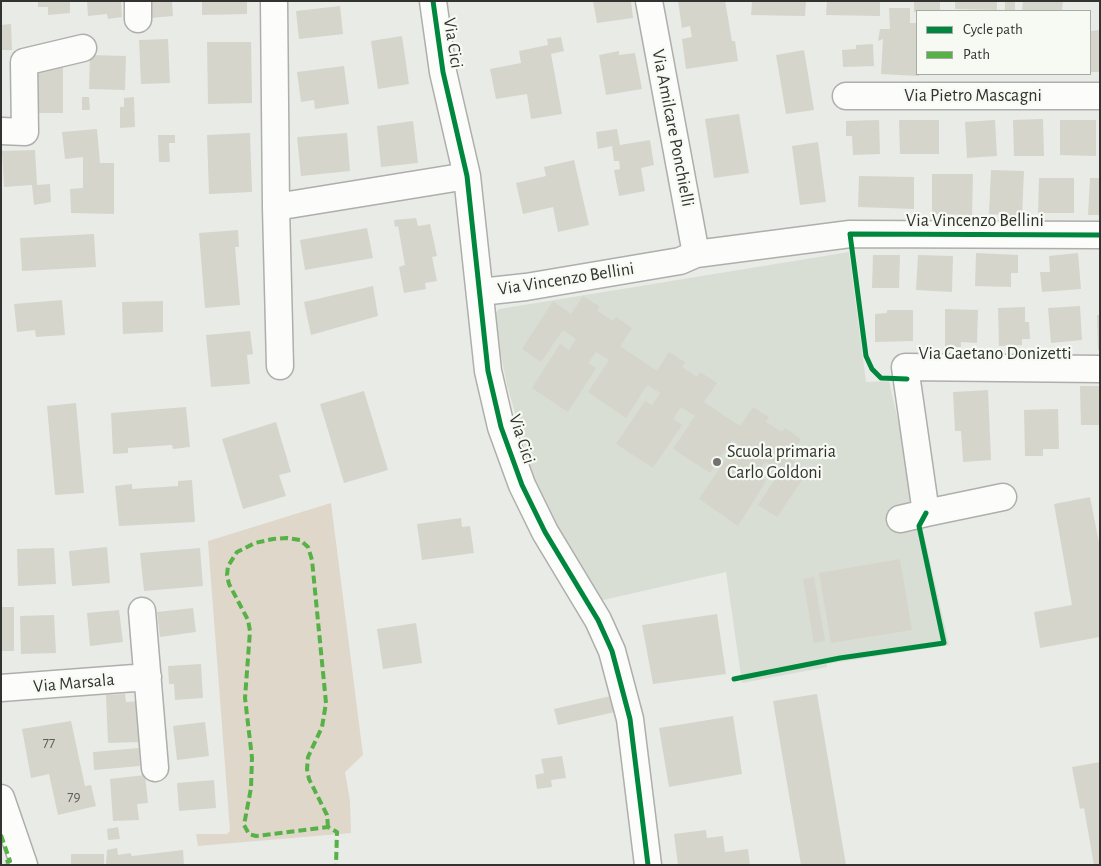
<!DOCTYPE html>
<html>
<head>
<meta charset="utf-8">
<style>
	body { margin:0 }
	#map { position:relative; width:1101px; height:866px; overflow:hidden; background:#e9ebe7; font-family:"Alegreya Sans",sans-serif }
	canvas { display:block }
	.frame { position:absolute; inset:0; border:2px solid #323331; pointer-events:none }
	.legend { position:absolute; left:916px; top:10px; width:175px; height:65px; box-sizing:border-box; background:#f7faf3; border:1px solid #a8aaa5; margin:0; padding:6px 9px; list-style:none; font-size:15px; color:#323331 }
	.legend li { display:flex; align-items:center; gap:10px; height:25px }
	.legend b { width:25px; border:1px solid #a8aaa5 }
</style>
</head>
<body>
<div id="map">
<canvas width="1101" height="866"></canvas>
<div class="frame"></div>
<ul class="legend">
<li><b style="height:6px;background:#00873e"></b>Cycle path</li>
<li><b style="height:6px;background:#56b246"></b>Path</li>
</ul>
</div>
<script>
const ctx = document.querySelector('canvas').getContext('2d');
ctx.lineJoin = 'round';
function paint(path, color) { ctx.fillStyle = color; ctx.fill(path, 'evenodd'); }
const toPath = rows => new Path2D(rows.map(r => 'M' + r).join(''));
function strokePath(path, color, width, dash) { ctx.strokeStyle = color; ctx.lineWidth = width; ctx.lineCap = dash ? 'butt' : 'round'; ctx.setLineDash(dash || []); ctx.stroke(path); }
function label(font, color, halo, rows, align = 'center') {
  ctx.font = font + ' "Alegreya Sans",sans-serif'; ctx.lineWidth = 4.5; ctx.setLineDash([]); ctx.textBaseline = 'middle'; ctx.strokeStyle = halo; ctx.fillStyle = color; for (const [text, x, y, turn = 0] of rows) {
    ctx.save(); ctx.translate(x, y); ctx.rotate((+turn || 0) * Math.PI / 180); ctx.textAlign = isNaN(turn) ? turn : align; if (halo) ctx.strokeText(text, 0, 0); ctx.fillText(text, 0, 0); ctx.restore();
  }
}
paint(toPath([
	[849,252,866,382,889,381,949,645,827,664,827,667,742,683,726,572,599,601,540,500,507,385,493,316,499,309]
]), '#d9ded5');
paint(toPath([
	[331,503,363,755,345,772,350,801,351,833,198,846,196,834,227,834,230,831,208,541]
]), '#dfd7ca');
paint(toPath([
	[38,1,70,1,70,13,48,15,48,7,38,7],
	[87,1,121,1,122,17,108,19,107,14,88,16],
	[148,1,172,1,173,16,150,18],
	[202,1,247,1,247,14,202,15],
	[593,1,631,1,633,18,597,23],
	[678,1,725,1,732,41,735,41,738,61,686,69,682,39,692,37,690,26,682,28],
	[752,1,806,1,805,16,751,15],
	[827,1,880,1,880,16,826,15],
	[914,1,940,1,940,11,914,12],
	[955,1,997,1,997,10,955,9],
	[1005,1,1015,1,1015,11,1005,11],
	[1023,1,1063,1,1062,11,1022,11],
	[340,6,343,34,299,39,296,11],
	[889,8,910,8,910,23,917,23,919,76,881,74,883,39,878,41,880,29,890,29],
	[11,24,12,50,1,50,1,25],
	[1100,30,1100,72,1090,72,1090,31],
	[402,36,409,84,378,89,371,41],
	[561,37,564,51,551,54,562,114,531,119,527,94,496,99,490,69,521,63,519,51,548,45,547,39],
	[168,39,170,83,141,84,139,40],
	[207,42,251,42,252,103,208,104],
	[873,44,874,66,843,67,842,50,856,49,856,45],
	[804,50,814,110,786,114,776,55],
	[619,51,619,55,635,53,642,89,606,95,599,55],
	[90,55,126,56,125,90,89,89],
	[344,66,349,104,315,109,314,100,301,102,297,72],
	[34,67,63,67,63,113,34,113],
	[82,97,89,97,90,110,82,110],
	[134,97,135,127,120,128,120,107,124,107,124,98],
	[739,114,749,173,714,178,705,119],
	[1043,119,1044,156,1014,156,1013,120],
	[879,120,880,154,853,155,852,136,846,136,846,121],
	[899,120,939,120,939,154,900,154],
	[995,120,997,156,967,158,965,122],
	[1060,120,1096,120,1096,156,1060,155],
	[413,121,418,163,381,167,377,126],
	[97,129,100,163,114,163,114,214,71,213,70,189,83,188,83,157,65,159,62,132],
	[617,129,620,145,650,140,654,165,641,168,645,191,619,196,614,170,620,169,619,161,614,161,612,146,598,149,596,132],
	[250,133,252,192,209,194,207,135],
	[347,133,350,171,301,176,297,137],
	[158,135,175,135,175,143,169,143,170,162,159,162],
	[818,142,826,202,800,205,792,146],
	[35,150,37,185,50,184,51,202,34,205,32,185,4,187,2,151],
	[574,160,589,225,558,232,553,207,523,214,516,183,546,176,544,167],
	[991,170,1024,171,1022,216,989,214],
	[932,174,973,174,972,215,932,214],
	[859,176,914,177,914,209,858,207],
	[1039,178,1074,178,1074,213,1038,213],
	[1090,178,1100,178,1100,215,1088,215],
	[416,218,418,226,430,224,437,256,432,257,437,281,425,283,426,289,404,293,399,267,405,265,398,226,395,227,394,220],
	[367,228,373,258,305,270,300,240],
	[238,230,239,247,235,247,240,305,205,308,199,233],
	[94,234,96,267,22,271,20,238],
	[976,253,1018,255,1018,273,1011,273,1011,287,975,286],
	[1078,253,1081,289,1042,292,1040,272,1050,272,1049,256],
	[873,255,900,255,899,288,872,288],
	[918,255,953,256,952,292,916,290],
	[373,286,378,316,311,335,304,302],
	[583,296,599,306,597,311,613,321,616,317,632,328,620,346,657,371,669,352,685,362,682,367,697,377,700,372,717,383,704,402,740,426,753,407,769,417,766,422,782,432,785,428,801,439,789,458,808,471,777,517,758,505,780,472,765,462,756,475,766,481,738,526,699,499,728,456,737,461,745,449,732,440,710,473,673,449,695,416,681,407,673,419,682,425,653,468,616,444,645,401,652,405,660,393,647,385,626,418,588,392,609,360,596,352,588,363,596,368,568,412,532,388,560,344,569,350,576,339,563,330,541,362,522,349,553,301,571,314],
	[62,300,65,335,36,337,35,330,17,332,14,304],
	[163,301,163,332,123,334,122,302],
	[1080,306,1082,340,1051,343,1048,308],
	[1025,307,1025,322,1029,322,1030,339,1022,339,1022,345,999,346,998,308],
	[945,309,978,310,977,343,961,342,961,347,945,347],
	[887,310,913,310,913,341,875,342,875,314,887,313],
	[1097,315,1100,315,1100,350,1098,350],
	[250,331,253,354,247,355,250,384,211,387,206,335],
	[1080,386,1100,386,1100,425,1081,425],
	[988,390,991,460,963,462,961,431,955,431,953,392],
	[364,391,388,470,344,483,320,404],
	[76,403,84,493,55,495,47,406],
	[186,407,190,447,173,449,172,445,128,448,128,453,113,454,111,413],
	[1058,409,1059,449,1043,449,1043,456,1025,456,1024,410],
	[276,422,291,472,279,475,286,496,243,509,222,439],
	[192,480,195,522,119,526,115,486,132,484,132,489,178,486,178,481],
	[1090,497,1100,548,1100,637,1040,648,1034,612,1072,605,1054,504],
	[461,518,462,527,470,526,474,553,422,560,417,524],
	[107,547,110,583,72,586,69,551],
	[54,548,56,584,18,586,17,549],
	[200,548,203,586,144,591,140,553],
	[900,559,912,630,831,643,819,573],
	[814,577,825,641,814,643,803,579],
	[1,607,14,607,14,651,1,651],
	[193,608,196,632,160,637,157,612],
	[119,610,123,642,90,646,87,613],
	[717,614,726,674,653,684,642,625],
	[54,615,56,653,21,654,20,616],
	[416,623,422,663,383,669,377,629],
	[201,664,203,698,175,700,174,684,169,684,168,666],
	[125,694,126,702,138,701,140,742,108,743,106,695],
	[817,694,846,865,801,865,773,701],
	[615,695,619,711,558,725,554,709],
	[733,716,742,774,669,787,659,728],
	[71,721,85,786,91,785,96,806,58,815,49,774,31,778,22,729],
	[205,722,209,756,177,760,173,726],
	[139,748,140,766,94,770,93,752],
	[562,756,566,778,551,780,552,787,537,789,535,775,544,773,541,759],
	[1100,762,1100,865,1094,865,1084,808,1080,809,1072,767],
	[145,775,148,803,137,804,139,820,113,821,110,779],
	[214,780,216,808,179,811,177,783],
	[118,827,120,839,108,840,107,829],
	[706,830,707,838,723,836,725,852,748,849,750,865,678,865,674,834],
	[117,848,118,855,130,853,132,856,183,850,184,865,106,864,107,850],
	[71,854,104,854,104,865,71,865]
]), '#d5d5cb');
const minor = toPath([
	[138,1,138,19],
	[274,1,276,207,280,366],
	[433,1,443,72,467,176,488,371,501,427,522,485,545,532,598,620,612,651,630,719,648,865],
	[649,1,696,254],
	[846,96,1100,96],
	[1,131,25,132,24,62,83,48],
	[276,207,467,176],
	[480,292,526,287,680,261,696,254,850,234,1100,235],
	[1003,497,926,513,905,367,1100,369],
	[900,519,926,513],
	[142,611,155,768],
	[1,688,148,677],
	[1,798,24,865]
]);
strokePath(minor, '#aeafac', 29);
strokePath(minor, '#fcfcfb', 26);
strokePath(toPath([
	[328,827,327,815,309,779,307,769,308,757,322,727,326,703,312,560,308,547,300,540,287,538,273,539,255,543,237,552,228,566,227,575,229,584,248,620,250,631,245,698,252,758,251,788,244,825,249,834,256,836,328,827,337,832,336,865],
	[1,835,10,861,1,863]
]), '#56b246', 4, [8, 4]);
strokePath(toPath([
	[433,1,443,72,467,176,488,371,501,427,522,485,545,532,598,620,612,651,630,719,648,865],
	[907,379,881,378,872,369,866,356,850,234,1100,235],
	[734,679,840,658,944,643,919,526,926,513]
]), '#00873e', 5);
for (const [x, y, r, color] of [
	[717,462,5,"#727371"]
]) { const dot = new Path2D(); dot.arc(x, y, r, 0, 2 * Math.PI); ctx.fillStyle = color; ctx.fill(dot); strokePath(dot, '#f7faf3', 2); }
label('15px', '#5c5c58', null, [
	["77",49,742],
	["79",74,796]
]);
label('18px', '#323331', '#f7faf3', [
	["Via Cici",453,43,81],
	["Via Pietro Mascagni",973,96],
	["Via Amilcare Ponchielli",673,128,79],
	["Via Vincenzo Bellini",975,221],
	["Via Vincenzo Bellini",566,279,-9],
	["Via Gaetano Donizetti",995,354],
	["Via Cici",522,439,72],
	["Via Marsala",74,683,-5]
]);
label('18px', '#323331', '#f7faf3', [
	["Scuola primaria",727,452],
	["Carlo Goldoni",727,473]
], 'left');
</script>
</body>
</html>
